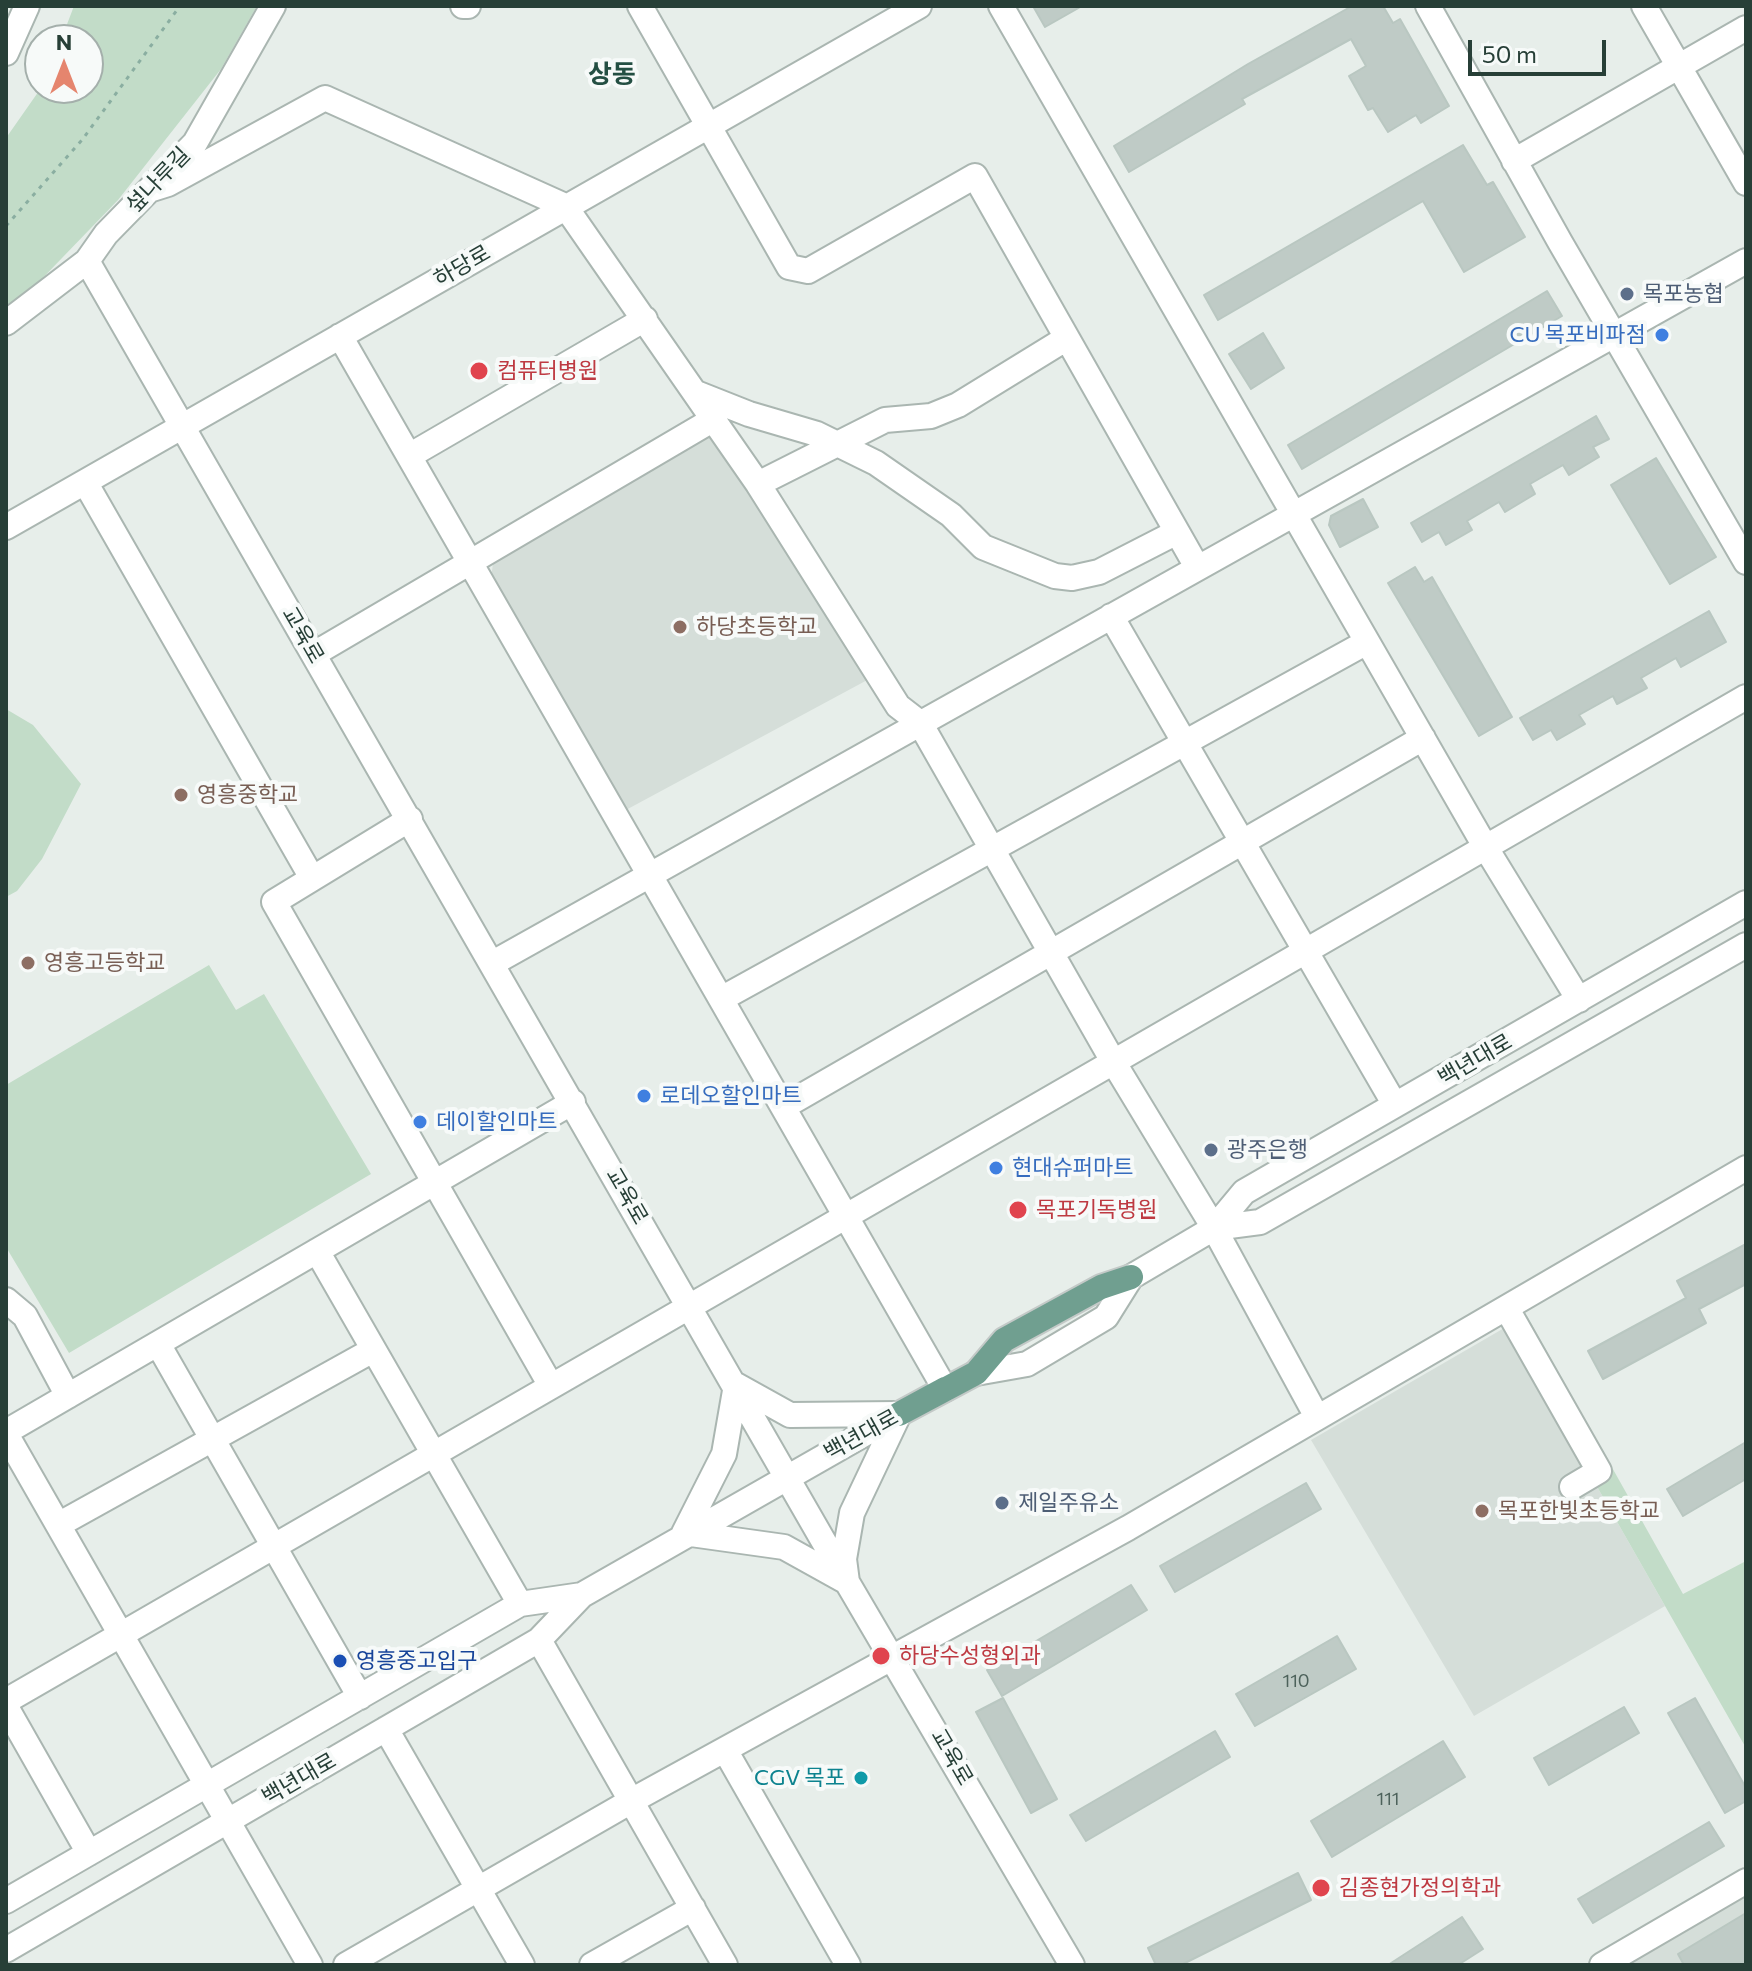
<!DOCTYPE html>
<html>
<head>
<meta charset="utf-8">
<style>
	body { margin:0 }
	#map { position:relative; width:1752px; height:1971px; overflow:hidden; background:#e7eeea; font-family:Commissioner,sans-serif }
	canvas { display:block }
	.frame { position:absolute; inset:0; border:8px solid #273f37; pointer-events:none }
	.north { position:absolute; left:24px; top:24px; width:80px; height:80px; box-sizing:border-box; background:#f7faf9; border:2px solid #a4afab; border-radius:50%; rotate:0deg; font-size:22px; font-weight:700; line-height:32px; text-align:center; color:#273f37 }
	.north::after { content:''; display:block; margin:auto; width:28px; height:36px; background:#e5856e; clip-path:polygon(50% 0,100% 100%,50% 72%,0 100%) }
	.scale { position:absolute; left:1468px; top:40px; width:138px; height:36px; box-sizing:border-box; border:4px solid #273f37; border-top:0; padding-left:10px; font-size:24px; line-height:28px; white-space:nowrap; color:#273f37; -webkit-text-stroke:6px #f7faf9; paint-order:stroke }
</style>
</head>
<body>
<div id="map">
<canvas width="1752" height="1971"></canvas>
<div class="frame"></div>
<div class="north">N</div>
<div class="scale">50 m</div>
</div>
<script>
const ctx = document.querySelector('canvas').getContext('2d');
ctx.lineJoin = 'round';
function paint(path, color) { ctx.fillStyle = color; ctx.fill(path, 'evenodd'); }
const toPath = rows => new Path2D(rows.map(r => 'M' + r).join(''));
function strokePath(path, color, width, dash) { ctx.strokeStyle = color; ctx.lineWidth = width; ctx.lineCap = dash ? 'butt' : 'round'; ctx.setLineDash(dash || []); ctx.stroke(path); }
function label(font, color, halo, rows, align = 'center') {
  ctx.font = font + ' Commissioner,"Noto Sans KR",sans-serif'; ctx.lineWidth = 8; ctx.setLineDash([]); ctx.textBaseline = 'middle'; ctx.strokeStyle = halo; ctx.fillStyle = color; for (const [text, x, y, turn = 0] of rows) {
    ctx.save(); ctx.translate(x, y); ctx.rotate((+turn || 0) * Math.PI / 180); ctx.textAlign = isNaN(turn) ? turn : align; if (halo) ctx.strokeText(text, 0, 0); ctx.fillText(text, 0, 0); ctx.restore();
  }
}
paint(toPath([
	[718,430,871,678,624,811,491,577,493,564],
	[1506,1327,1665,1606,1474,1716,1311,1440],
	[1746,1881,1746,1965,1602,1965]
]), '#d5ded9');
paint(toPath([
	[74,6,257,6,221,69,118,200,6,316,6,138,41,88,88,88,88,40,61,40],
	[6,709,33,725,81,784,42,859,17,891,6,897],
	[209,965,236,1010,264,994,371,1174,69,1353,6,1247,6,1085],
	[1527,1316,1683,1594,1746,1561,1746,1748,1506,1327]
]), '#c2dcc8');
const building = toPath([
	[1033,6,1082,6,1045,27,1033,6],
	[1352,6,1383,6,1393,23,1400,19,1449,106,1421,123,1416,115,1388,132,1373,108,1368,110,1349,76,1366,66,1351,39,1242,99,1245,104,1129,172,1114,146,1248,64,1352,6],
	[1463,145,1487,185,1493,182,1525,237,1464,272,1423,201,1218,320,1204,295,1463,145],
	[1547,291,1562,316,1302,469,1288,445,1547,291],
	[1263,333,1284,368,1251,389,1229,354,1263,333],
	[1596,416,1609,439,1593,447,1599,457,1569,475,1563,465,1530,484,1535,494,1505,512,1499,502,1467,521,1472,530,1446,545,1439,532,1422,542,1411,523,1596,416],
	[1656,458,1716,557,1670,584,1611,485,1656,458],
	[1363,499,1378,527,1340,547,1329,525,1331,516,1363,499],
	[1415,567,1424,582,1432,577,1512,717,1479,736,1388,583,1415,567],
	[1709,611,1726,642,1681,667,1676,658,1641,678,1647,688,1617,704,1613,696,1579,715,1585,724,1557,740,1551,730,1533,740,1520,718,1709,611],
	[1746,1244,1746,1284,1699,1309,1706,1323,1603,1379,1588,1351,1686,1298,1677,1281,1746,1244],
	[1746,1442,1746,1479,1683,1516,1667,1489,1746,1442],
	[1306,1483,1321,1509,1175,1592,1160,1566,1306,1483],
	[1131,1585,1147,1610,1002,1696,987,1670,1131,1585],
	[1337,1636,1356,1669,1255,1726,1236,1694,1337,1636],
	[1003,1698,1057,1799,1031,1813,976,1712,1003,1698],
	[1695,1698,1746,1788,1746,1801,1725,1813,1668,1713,1695,1698],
	[1624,1707,1639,1733,1549,1785,1534,1758,1624,1707],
	[1215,1731,1230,1757,1086,1841,1070,1815,1215,1731],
	[1443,1741,1465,1777,1332,1857,1311,1821,1443,1741],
	[1709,1822,1724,1846,1593,1923,1578,1899,1709,1822],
	[1298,1873,1311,1900,1181,1965,1156,1965,1148,1948,1298,1873],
	[1746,1913,1746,1965,1684,1965,1678,1954,1746,1913],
	[1462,1917,1483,1949,1458,1965,1388,1965,1462,1917]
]);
paint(building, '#bfcbc6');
strokePath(building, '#b9c7c1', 2);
const minor = toPath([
	[463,6,468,6],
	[640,6,789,267,808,271,975,176,1197,567],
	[1001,6,1486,848,1579,1000],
	[1428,6,1560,242,1746,562],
	[1644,6,1746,183],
	[6,53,27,6],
	[1514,161,1746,28],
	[149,190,168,184,325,98,565,206,758,484,898,706,920,723,1114,1063,1214,1228,1317,1417],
	[87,261,847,1582,1072,1965],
	[6,323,87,261,106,234,195,143,273,6],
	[340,336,945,1389],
	[696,393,749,414,817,434,876,463,951,515,983,547,1055,576,1072,578,1099,572,1177,532],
	[409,456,645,319],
	[85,482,312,878],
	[758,484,885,420,931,416,958,405,1067,338],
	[6,527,919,6],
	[1111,616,1395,1105],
	[314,654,714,419],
	[410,819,274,902,551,1386],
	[493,963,1746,261],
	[721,999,1367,642],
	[783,1107,1423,738],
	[1214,1228,1260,1222,1746,945],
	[317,1251,520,1604],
	[6,1300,25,1316,68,1396],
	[1507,1309,1599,1471,1572,1487],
	[158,1344,360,1697],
	[976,1373,1027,1364,1106,1317,1131,1277,1214,1228,1244,1192,1746,903],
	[736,1385,790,1415,899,1414,852,1513,844,1559,847,1582,784,1547,684,1533,724,1454,736,1385],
	[6,1432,573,1102],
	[6,1434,310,1965],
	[58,1525,373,1350],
	[539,1640,725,1965],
	[6,1701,1746,697],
	[6,1707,89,1853],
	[386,1729,522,1965],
	[725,1750,848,1965],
	[6,1901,520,1604,582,1595],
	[6,1950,539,1640,582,1595,899,1414],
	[346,1965,633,1800,1128,1528,1746,1168],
	[592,1965,693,1908],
	[1602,1965,1746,1881]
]);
const major = toPath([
	[945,1389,899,1414,976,1373,1004,1340,1101,1287,1131,1277]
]);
strokePath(minor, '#aab6b1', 28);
strokePath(major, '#c3c9c7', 28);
strokePath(toPath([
	[6,226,82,140,180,6]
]), '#8aaea1', 3, [4, 6]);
strokePath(minor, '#fff', 24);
strokePath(major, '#709f90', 24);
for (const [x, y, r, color] of [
	[1627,294,8,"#5c6f8a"],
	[1662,335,8,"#3f7fe0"],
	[479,371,10,"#e0444e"],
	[680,627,8,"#8d6e63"],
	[181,795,8,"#8d6e63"],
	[28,963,8,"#8d6e63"],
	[644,1096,8,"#3f7fe0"],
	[420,1122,8,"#3f7fe0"],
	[1211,1150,8,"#5c6f8a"],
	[996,1168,8,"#3f7fe0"],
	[1018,1210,10,"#e0444e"],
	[1002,1503,8,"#5c6f8a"],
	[1482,1511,8,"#8d6e63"],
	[881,1656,10,"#e0444e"],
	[340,1661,8,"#1a4fb4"],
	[861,1778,8,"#0f9aa8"],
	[1321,1888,10,"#e0444e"]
]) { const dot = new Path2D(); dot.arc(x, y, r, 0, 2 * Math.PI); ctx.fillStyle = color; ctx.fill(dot); strokePath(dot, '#f7faf9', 3); }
label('18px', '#4d625b', null, [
	["110",1296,1681],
	["111",1388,1799]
]);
label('22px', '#273f37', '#f7faf9', [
	["섶나루길",158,180,-46],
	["하당로",462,266,-30],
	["교육로",303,635,60],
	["백년대로",1475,1060,-30],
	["교육로",627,1196,60],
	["백년대로",861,1435,-29],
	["교육로",952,1757,60],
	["백년대로",299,1779,-30]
]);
label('22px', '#4e5e75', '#f7faf9', [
	["목포농협",1643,294],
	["광주은행",1227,1150],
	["제일주유소",1018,1503]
], 'left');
label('22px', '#366cbe', '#f7faf9', [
	["CU 목포비파점",1646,335,"right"],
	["로데오할인마트",660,1096],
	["데이할인마트",436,1122],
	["현대슈퍼마트",1012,1168]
], 'left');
label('22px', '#be3a42', '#f7faf9', [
	["컴퓨터병원",497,371],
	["목포기독병원",1036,1210],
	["하당수성형외과",899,1656],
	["김종현가정의학과",1339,1888]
], 'left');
label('22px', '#785e54', '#f7faf9', [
	["하당초등학교",696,627],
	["영흥중학교",197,795],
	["영흥고등학교",44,963],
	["목포한빛초등학교",1498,1511]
], 'left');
label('22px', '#164399', '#f7faf9', [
	["영흥중고입구",356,1661]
], 'left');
label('22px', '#0d838f', '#f7faf9', [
	["CGV 목포",845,1778]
], 'right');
label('bold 26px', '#244f43', '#f7faf9', [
	["상동",612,74]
]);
</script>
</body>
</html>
